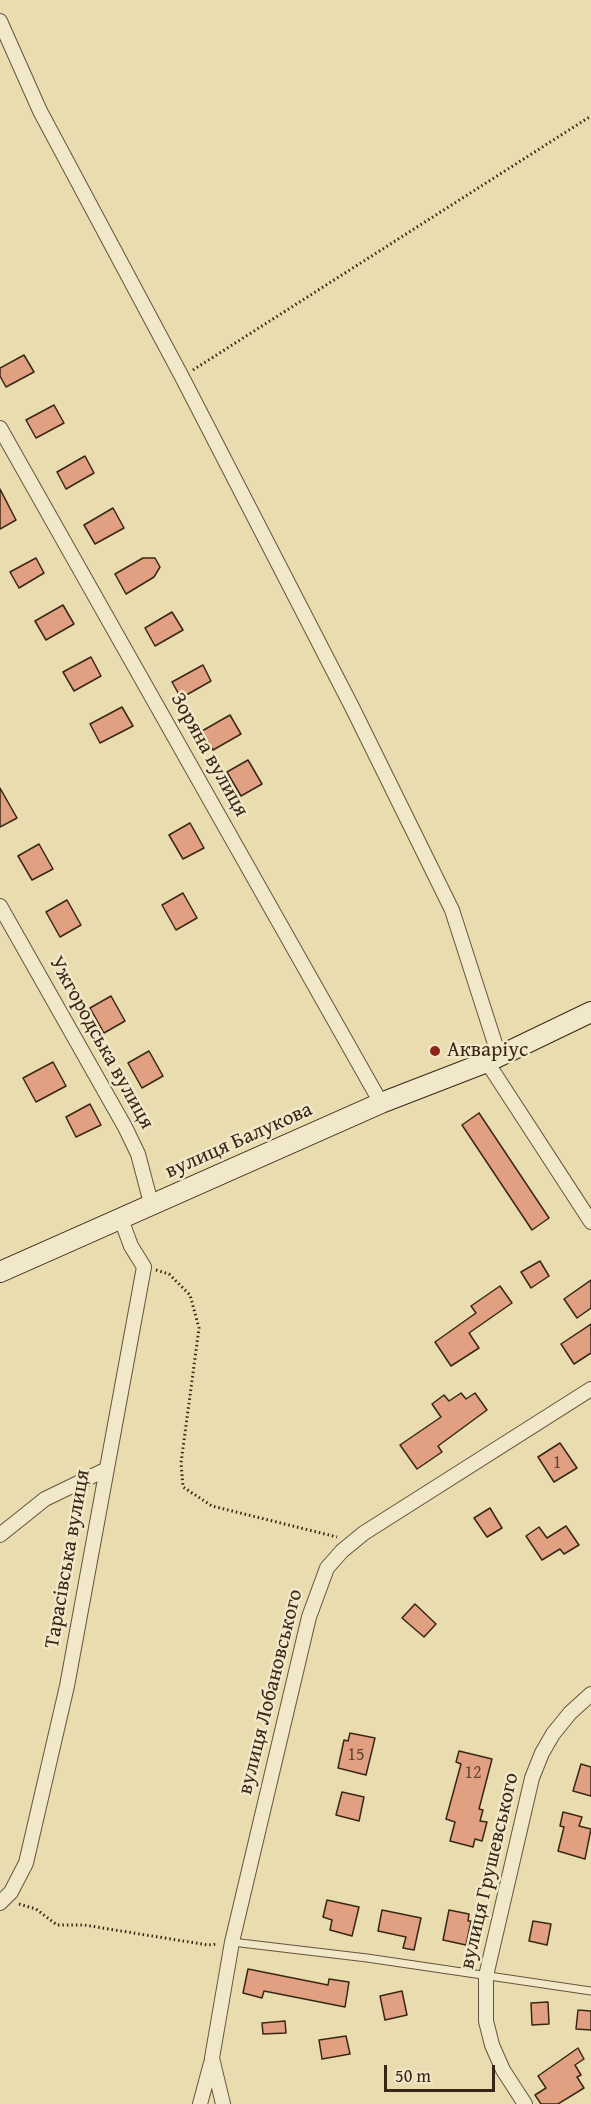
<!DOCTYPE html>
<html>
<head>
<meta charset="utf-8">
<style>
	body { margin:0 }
	#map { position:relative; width:591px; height:2104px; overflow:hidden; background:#e9dcae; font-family:"Gentium Book Plus",serif }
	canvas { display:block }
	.scale { position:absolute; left:384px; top:2065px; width:111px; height:27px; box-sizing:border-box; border:3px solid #392716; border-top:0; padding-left:8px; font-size:18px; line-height:21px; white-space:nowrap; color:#392716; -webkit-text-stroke:4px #f1e8ca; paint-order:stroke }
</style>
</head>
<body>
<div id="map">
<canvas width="591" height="2104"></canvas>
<div class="scale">50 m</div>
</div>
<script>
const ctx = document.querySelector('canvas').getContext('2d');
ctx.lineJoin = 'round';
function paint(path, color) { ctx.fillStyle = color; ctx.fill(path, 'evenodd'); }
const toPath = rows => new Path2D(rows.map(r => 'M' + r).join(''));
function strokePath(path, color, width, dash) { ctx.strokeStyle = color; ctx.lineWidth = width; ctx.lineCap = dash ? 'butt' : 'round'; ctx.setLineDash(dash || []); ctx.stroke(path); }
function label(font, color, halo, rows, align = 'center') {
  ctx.font = font + ' "Gentium Book Plus",serif'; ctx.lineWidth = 5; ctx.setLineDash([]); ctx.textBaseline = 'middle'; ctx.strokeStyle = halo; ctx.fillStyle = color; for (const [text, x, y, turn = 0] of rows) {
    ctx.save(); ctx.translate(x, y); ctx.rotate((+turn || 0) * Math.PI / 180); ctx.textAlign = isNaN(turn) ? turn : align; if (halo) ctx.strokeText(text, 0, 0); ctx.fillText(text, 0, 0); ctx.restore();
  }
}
const building = toPath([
	[24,355,34,372,6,387,0,376,0,368,24,355],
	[54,405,64,423,36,438,26,420,54,405],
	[85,456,94,473,66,489,57,472,85,456],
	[0,489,16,520,0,529,0,489],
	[113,508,124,528,95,544,84,525,113,508],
	[36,558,44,573,19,588,10,572,36,558],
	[143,558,155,558,160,567,154,577,126,594,115,574,143,558],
	[63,605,74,624,46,640,35,621,63,605],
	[172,612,183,630,155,646,145,628,172,612],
	[91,657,101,676,74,691,63,672,91,657],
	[203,665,211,681,181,698,172,682,203,665],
	[122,707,133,726,100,743,90,724,122,707],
	[230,715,241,734,213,750,202,731,230,715],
	[248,760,262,784,241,796,227,772,248,760],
	[0,788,17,818,0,827,0,788],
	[190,823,204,848,183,859,169,835,190,823],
	[39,844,53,869,32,880,18,856,39,844],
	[183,893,197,918,176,930,162,905,183,893],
	[67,900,81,925,60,937,46,912,67,900],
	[111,996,125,1021,104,1033,90,1008,111,996],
	[149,1051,163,1076,142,1088,128,1063,149,1051],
	[53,1062,66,1086,36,1102,23,1078,53,1062],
	[90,1104,101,1125,76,1137,66,1117,90,1104],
	[479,1113,549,1218,532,1230,462,1125,479,1113],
	[540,1261,549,1276,531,1288,521,1272,540,1261],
	[591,1280,591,1308,577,1318,564,1299,591,1280],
	[500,1286,512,1303,469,1333,479,1348,451,1366,435,1342,476,1313,471,1306,500,1286],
	[591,1324,591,1353,574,1364,561,1344,591,1324],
	[461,1393,466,1399,475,1393,487,1410,438,1446,442,1452,417,1469,400,1445,441,1417,432,1404,444,1395,449,1401,461,1393],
	[560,1443,577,1468,554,1482,538,1457,560,1443],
	[490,1508,502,1528,487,1537,474,1518,490,1508],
	[566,1526,579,1545,564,1554,560,1549,542,1560,526,1536,539,1527,547,1538,566,1526],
	[415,1604,436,1624,424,1637,402,1618,415,1604],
	[350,1733,375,1738,366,1775,338,1768,344,1740,348,1741,350,1733],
	[459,1751,492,1759,479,1809,483,1810,480,1821,487,1822,482,1841,475,1839,473,1847,450,1841,455,1822,446,1819,461,1764,456,1762,459,1751],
	[581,1764,591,1767,591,1796,573,1791,581,1764],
	[342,1792,364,1797,359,1821,336,1815,342,1792],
	[563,1812,582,1817,579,1826,591,1829,585,1859,558,1851,564,1827,560,1826,563,1812],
	[327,1900,359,1907,352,1936,330,1930,332,1920,323,1917,327,1900],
	[382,1910,421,1918,414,1950,403,1948,406,1937,378,1931,382,1910],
	[449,1910,469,1914,468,1921,471,1921,466,1945,443,1940,449,1910],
	[533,1921,551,1924,547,1945,529,1941,533,1921],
	[248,1969,328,1985,329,1979,349,1982,345,2007,264,1991,262,1998,243,1993,248,1969],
	[402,1991,407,2015,385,2020,380,1996,402,1991],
	[548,2002,549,2024,532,2025,531,2003,548,2002],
	[578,2010,591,2011,591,2030,576,2029,578,2010],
	[285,2021,286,2033,263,2034,262,2023,285,2021],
	[346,2036,350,2054,322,2059,319,2040,346,2036],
	[578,2048,584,2059,575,2065,581,2075,577,2077,584,2088,558,2104,541,2104,535,2095,546,2088,538,2076,578,2048]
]);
paint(building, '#e2a082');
strokePath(building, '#392716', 1.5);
const service = toPath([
	[232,1942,367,1958,591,1991]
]);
const minor = toPath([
	[0,21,40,111,182,377,352,707,452,910,499,1056],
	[0,428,381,1103],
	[0,906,125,1127,138,1154,152,1207],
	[487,1062,591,1222],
	[0,1535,45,1499,105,1470],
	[0,1903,11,1892,26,1863,67,1686,144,1267,131,1246,121,1219],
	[200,2104,211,2063],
	[223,2104,212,2058,232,1942,309,1617,327,1568,342,1551,364,1533,591,1389],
	[525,2104,503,2070,492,2045,486,2021,486,1976,532,1778,542,1753,553,1734,570,1713,591,1694]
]);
const secondary = toPath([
	[0,1272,381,1103,487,1062,591,1012]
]);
strokePath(service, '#65543c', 9);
strokePath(minor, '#65543c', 16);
strokePath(secondary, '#392716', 22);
strokePath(toPath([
	[193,370,591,116],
	[156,1270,169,1274,190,1295,199,1328,181,1463,183,1487,212,1506,337,1537],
	[19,1904,36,1909,57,1925,84,1925,208,1945,218,1944]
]), '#392716', 3, [1.5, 3]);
strokePath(service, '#f1e8ca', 7);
strokePath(minor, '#f1e8ca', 14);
strokePath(secondary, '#f1e8ca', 20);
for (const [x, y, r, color] of [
	[435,1051,6,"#8f2418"]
]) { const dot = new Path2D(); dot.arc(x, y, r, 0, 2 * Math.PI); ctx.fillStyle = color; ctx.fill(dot); strokePath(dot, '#f1e8ca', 2); }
label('18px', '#634531', null, [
	["1",557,1463],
	["15",356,1755],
	["12",473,1773]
]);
label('21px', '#392716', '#f1e8ca', [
	["Зоряна вулиця",209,755,61],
	["Ужгородська вулиця",101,1043,61],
	["вулиця Балукова",239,1141,-24],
	["Тарасівська вулиця",68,1559,-80],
	["вулиця Лобановського",271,1692,-76],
	["вулиця Грушевського",490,1871,-77]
]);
label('21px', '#392716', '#f1e8ca', [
	["Акваріус",447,1051]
], 'left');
</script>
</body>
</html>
